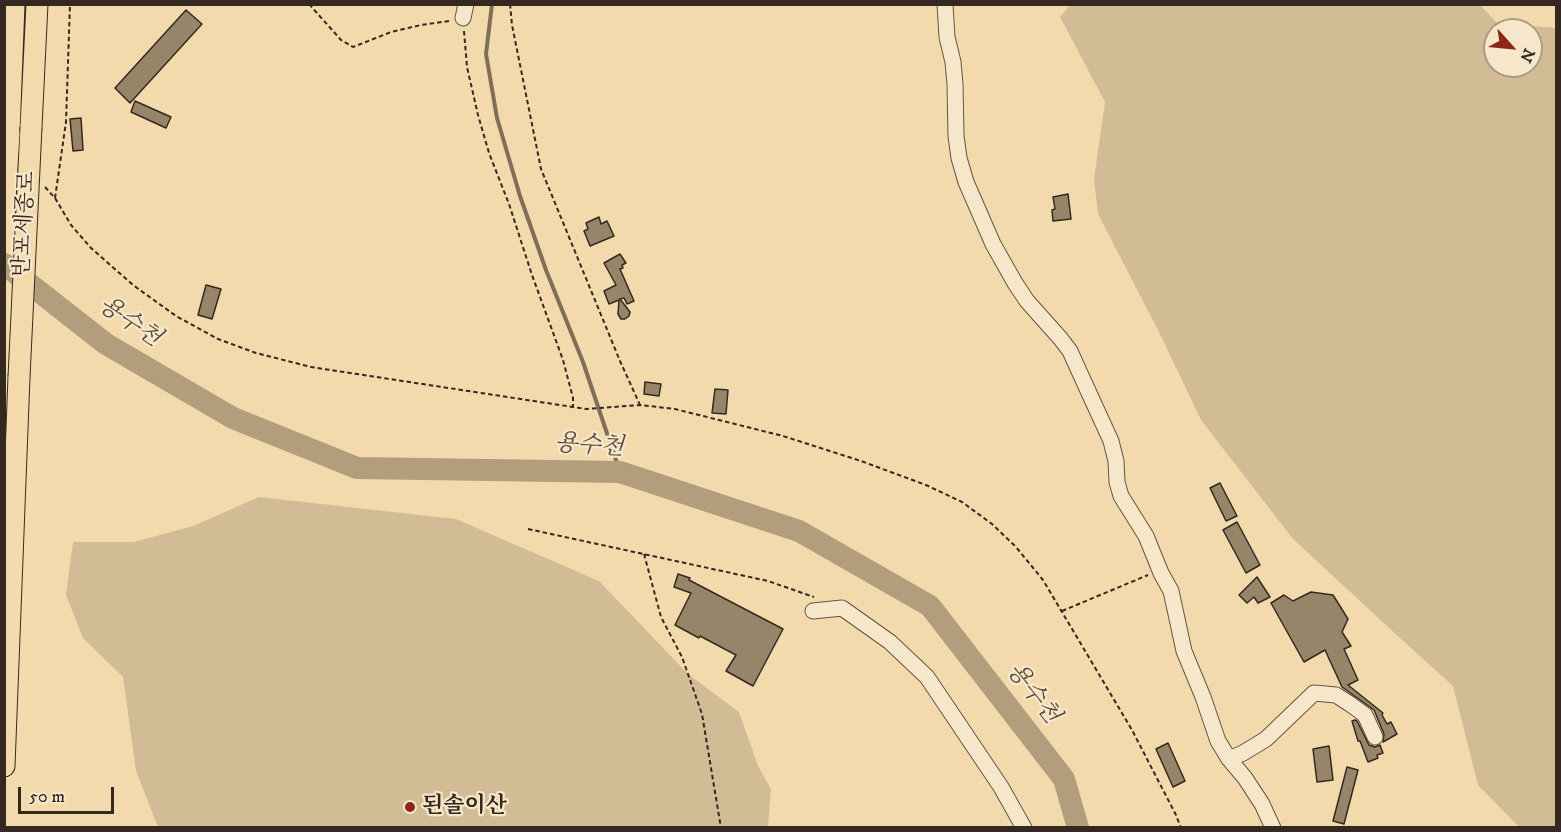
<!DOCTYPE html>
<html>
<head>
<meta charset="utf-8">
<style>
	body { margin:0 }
	#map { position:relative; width:1561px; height:832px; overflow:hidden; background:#f3daad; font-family:"IM FELL DW Pica",serif }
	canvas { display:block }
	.frame { position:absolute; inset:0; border:6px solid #332920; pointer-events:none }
	.north { position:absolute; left:1483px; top:18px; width:60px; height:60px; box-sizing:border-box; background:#f7e7ca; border:2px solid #a99b86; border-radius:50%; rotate:117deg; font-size:16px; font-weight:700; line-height:24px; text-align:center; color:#332920 }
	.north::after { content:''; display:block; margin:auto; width:21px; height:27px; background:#8f2418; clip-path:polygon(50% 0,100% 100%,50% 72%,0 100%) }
	.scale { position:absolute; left:18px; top:787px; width:96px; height:27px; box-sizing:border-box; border:3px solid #332920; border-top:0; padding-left:8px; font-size:18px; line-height:21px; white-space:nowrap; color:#332920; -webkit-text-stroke:4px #f7e7ca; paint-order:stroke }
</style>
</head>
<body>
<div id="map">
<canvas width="1561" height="832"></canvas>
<div class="frame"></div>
<div class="north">N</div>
<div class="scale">50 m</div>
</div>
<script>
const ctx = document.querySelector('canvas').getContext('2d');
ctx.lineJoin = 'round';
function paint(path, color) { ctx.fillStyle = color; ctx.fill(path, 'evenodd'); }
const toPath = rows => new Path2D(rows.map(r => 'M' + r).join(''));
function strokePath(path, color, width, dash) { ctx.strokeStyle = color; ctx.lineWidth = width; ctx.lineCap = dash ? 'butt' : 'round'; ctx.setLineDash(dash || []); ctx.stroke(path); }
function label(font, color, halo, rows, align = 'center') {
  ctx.font = font + ' "IM FELL DW Pica","Noto Serif KR",serif'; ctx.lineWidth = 4.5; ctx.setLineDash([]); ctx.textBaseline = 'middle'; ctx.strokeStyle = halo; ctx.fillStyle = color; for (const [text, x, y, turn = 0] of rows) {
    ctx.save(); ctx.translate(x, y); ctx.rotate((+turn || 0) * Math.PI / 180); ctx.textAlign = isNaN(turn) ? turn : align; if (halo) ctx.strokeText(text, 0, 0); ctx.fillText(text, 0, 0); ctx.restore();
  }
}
paint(toPath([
	[1071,4,1479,4,1497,23,1556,28,1556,827,1519,827,1478,785,1453,686,1401,639,1293,539,1201,420,1159,332,1098,214,1094,179,1105,102,1060,17],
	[1495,30,1531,30,1531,66,1495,66],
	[259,497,456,519,599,581,688,674,739,712,758,766,771,789,768,827,158,827,136,771,123,677,83,638,66,595,73,542,134,542,193,526]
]), '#d2bc95');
strokePath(toPath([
	[492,4,486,54,497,118,520,196,546,270,583,362,620,472]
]), '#7f6f58', 4);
strokePath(toPath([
	[4,264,106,344,233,418,357,468,620,472,799,531,930,606,1064,779,1078,828]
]), '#b29e7d', 22);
const building = toPath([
	[186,10,202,24,130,103,115,88,186,10],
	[135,101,171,117,166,128,131,112,135,101],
	[81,118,83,150,73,151,70,119,81,118],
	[1068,194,1071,219,1053,221,1052,210,1055,209,1053,197,1068,194],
	[599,217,601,224,607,221,614,236,590,246,584,231,588,229,586,223,599,217],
	[620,254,626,263,622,265,623,268,620,269,634,301,627,304,624,298,620,299,630,312,629,316,625,319,621,319,618,314,619,300,609,304,604,291,616,285,604,263,620,254],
	[206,285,221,289,212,319,198,315,206,285],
	[645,382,661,384,659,396,644,394,645,382],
	[715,389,728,390,726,414,712,413,715,389],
	[1220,483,1237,516,1226,521,1210,488,1220,483],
	[1237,522,1260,565,1246,573,1223,530,1237,522],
	[678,574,690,578,689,580,783,629,753,686,726,671,736,655,700,636,699,638,675,625,691,593,674,587,678,574],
	[1257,577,1270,597,1258,603,1254,597,1247,603,1239,595,1257,577],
	[1311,592,1333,595,1348,619,1342,632,1351,646,1344,649,1358,680,1348,685,1383,713,1382,715,1387,724,1391,722,1397,734,1383,742,1384,734,1374,710,1342,687,1325,650,1304,662,1271,603,1284,595,1293,601,1311,592],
	[1355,720,1357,721,1369,745,1375,747,1380,745,1383,753,1377,755,1378,758,1368,762,1360,741,1358,741,1352,721,1355,720],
	[1168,743,1185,781,1173,787,1156,749,1168,743],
	[1329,746,1333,780,1317,782,1313,749,1329,746],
	[1347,767,1358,770,1344,824,1333,821,1347,767]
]);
paint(building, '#978569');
strokePath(building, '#332920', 1.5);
const minor = toPath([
	[945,4,947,37,953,62,955,84,956,136,959,158,966,182,993,244,1015,283,1027,301,1060,338,1070,351,1079,371,1111,441,1116,461,1117,482,1121,496,1146,536,1161,573,1171,591,1184,651,1203,697,1218,741,1229,759,1245,778,1262,804,1273,828],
	[463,18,466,4],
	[813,611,842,608,890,642,927,677,1001,787,1024,828],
	[1229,759,1243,753,1266,739,1314,693,1336,695,1350,704,1365,715,1375,737]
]);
const highway = toPath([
	[31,127,37,4],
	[9,133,14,4],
	[4,766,19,377]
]);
strokePath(minor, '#635543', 17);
strokePath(highway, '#332920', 23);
strokePath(toPath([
	[309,4,341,40,353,47,391,32,421,25,449,21],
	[510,4,512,25,541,169,620,361,640,405],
	[464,31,467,67,478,115,489,153,509,204,532,275,563,360,573,398,573,406],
	[45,187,55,198,71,225,91,248,133,285,176,316,218,339,256,353,311,367,586,409,640,405,675,409,783,436,861,461,926,485,962,502,992,524,1016,547,1043,580,1132,730,1176,815,1181,828],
	[55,198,66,122,70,4],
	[528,529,768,581,814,597],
	[644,554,661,617,682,657,702,714,721,828],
	[1062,611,1148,575]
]), '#332920', 2, [4.5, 3]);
strokePath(minor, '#f7e7ca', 15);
strokePath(highway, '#f3daad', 21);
const highwayBridge = toPath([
	[4,216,9,133],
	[19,377,31,127]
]);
strokePath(highwayBridge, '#332920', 23, []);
strokePath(highwayBridge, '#f3daad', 21);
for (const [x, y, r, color] of [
	[410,807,6,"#8f2418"]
]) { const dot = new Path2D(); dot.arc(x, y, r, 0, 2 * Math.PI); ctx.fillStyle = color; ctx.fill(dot); strokePath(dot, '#f7e7ca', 2); }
label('22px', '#332920', '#f7e7ca', [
	["반포세종로",26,224,-87]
]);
label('bold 22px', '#332920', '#f7e7ca', [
	["된솔이산",422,807]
], 'left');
label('italic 24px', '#594c3c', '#f7e7ca', [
	["용수천",129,323,34],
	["용수천",589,447,4],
	["용수천",1032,694,52]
]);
</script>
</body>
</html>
